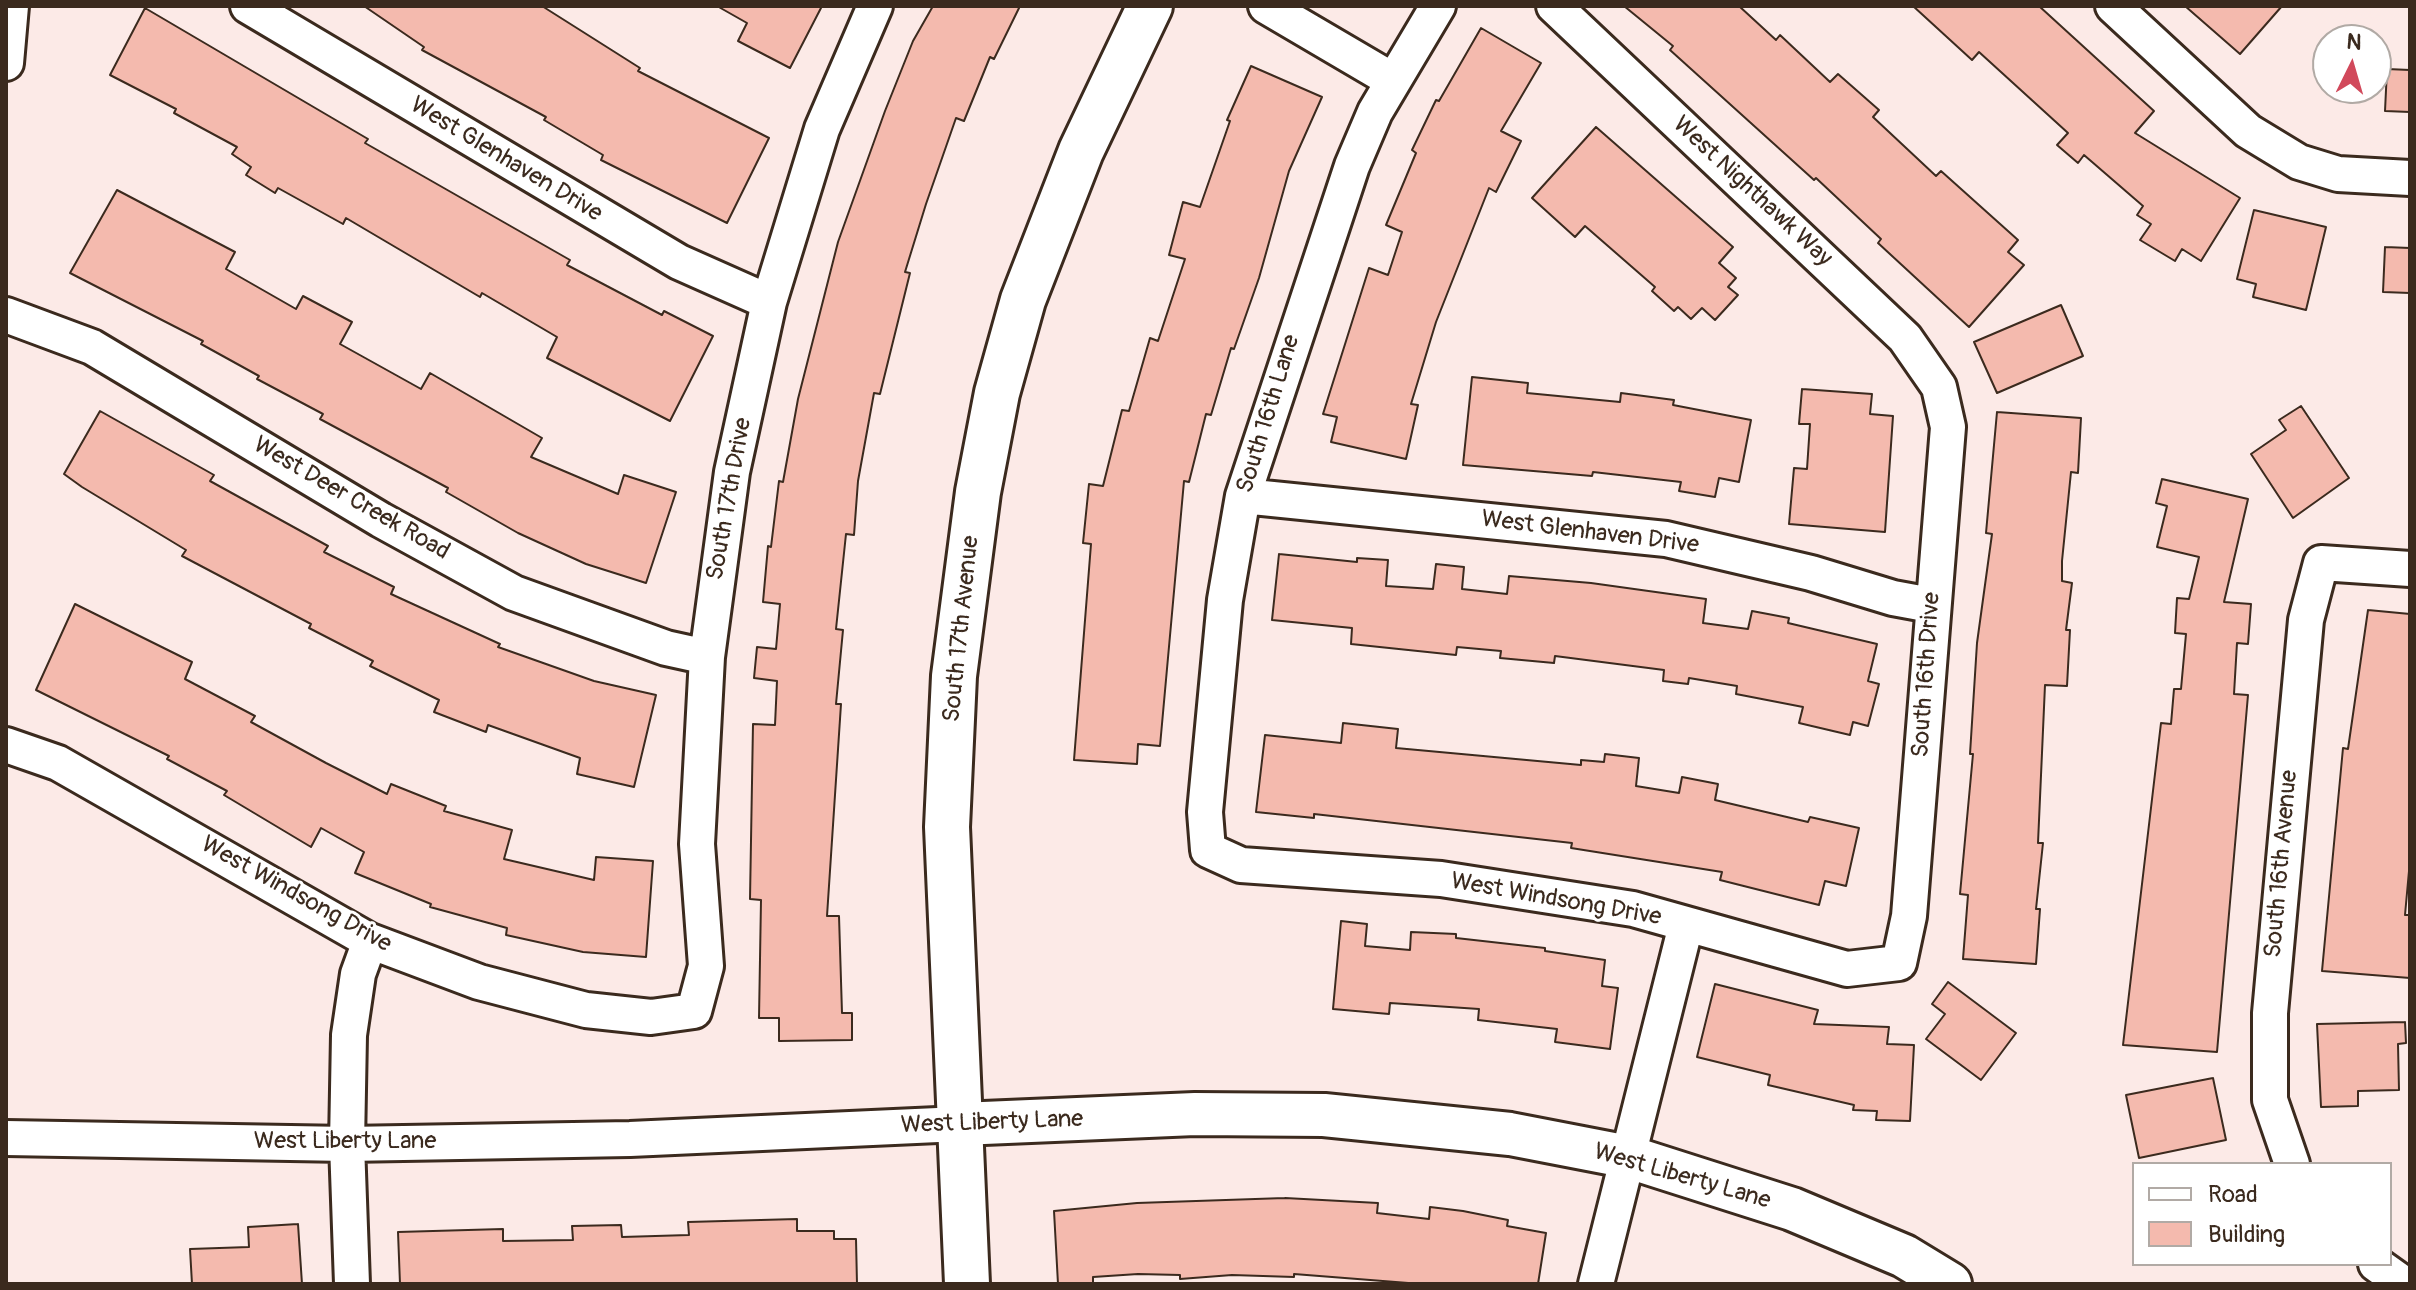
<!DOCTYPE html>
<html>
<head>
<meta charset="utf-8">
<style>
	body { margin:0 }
	#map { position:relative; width:2416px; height:1290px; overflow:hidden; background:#fceae7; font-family:Pangolin,sans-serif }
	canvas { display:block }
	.frame { position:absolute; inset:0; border:8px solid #3b2a1e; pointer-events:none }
	.legend { position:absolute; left:2132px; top:1162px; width:260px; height:104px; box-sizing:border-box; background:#fff; border:2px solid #b1aaa5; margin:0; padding:10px 14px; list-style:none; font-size:24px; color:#3b2a1e }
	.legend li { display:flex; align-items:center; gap:16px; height:40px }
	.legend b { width:40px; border:2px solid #b1aaa5 }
	.north { position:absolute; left:2312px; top:24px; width:80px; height:80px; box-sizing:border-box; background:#fff; border:2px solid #b1aaa5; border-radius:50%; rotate:5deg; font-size:22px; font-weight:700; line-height:32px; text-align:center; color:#3b2a1e }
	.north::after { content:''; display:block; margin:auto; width:28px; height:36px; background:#d1495b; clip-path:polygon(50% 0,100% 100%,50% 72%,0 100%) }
</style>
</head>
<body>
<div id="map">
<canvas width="2416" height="1290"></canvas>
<div class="frame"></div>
<ul class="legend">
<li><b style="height:10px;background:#fff"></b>Road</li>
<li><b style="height:22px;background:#f4baae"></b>Building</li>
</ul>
<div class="north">N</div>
</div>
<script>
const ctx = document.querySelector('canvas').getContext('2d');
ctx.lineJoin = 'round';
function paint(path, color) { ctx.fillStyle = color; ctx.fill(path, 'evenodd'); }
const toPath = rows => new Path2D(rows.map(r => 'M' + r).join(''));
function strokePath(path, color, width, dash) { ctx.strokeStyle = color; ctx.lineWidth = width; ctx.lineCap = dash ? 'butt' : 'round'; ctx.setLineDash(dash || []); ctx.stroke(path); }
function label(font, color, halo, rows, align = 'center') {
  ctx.font = font + ' Pangolin,sans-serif'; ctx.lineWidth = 6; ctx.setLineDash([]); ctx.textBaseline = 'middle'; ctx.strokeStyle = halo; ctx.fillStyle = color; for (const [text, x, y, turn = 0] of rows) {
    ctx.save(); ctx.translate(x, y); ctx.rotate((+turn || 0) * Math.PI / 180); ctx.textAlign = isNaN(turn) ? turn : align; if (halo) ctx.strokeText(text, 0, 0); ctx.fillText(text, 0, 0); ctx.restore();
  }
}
const building = toPath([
	[364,6,542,6,640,68,638,71,769,138,727,223,601,160,603,155,544,120,546,117,422,50,424,47,364,6],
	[717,6,822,6,790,68,738,41,747,23,717,6],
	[933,6,1020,6,994,59,990,57,964,121,956,118,926,204,905,272,910,273,880,394,874,393,858,481,854,535,846,534,836,629,843,630,836,704,841,704,827,916,839,916,842,1013,852,1013,852,1040,779,1041,779,1018,759,1018,761,900,750,899,753,724,775,725,777,681,754,678,757,647,776,649,780,604,763,602,768,546,771,547,779,481,783,482,798,399,838,242,885,111,913,41,933,6],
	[1624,6,1739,6,1776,40,1780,35,1830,82,1838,74,1879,110,1873,117,1936,176,1941,171,2018,240,2008,252,2024,265,1969,327,1878,243,1881,239,1816,178,1814,180,1670,50,1673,46,1624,6],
	[1913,6,2039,6,2154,111,2135,133,2240,198,2201,261,2182,249,2175,261,2140,240,2151,224,2137,215,2143,206,2084,155,2078,163,2057,145,2068,133,1979,52,1972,60,1913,6],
	[2185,6,2282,6,2240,54,2185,6],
	[145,8,368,139,365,143,570,260,567,265,662,315,664,311,713,336,670,421,547,358,557,337,482,293,480,297,346,218,343,224,278,188,275,193,246,175,251,167,232,154,237,147,174,113,176,109,110,75,145,8],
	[1481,28,1541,63,1501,131,1521,141,1496,192,1489,188,1436,322,1411,404,1418,405,1406,459,1331,442,1337,417,1323,414,1369,268,1388,275,1402,232,1386,225,1416,153,1412,150,1436,100,1439,101,1481,28],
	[1251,66,1322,97,1289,171,1259,278,1234,349,1231,348,1211,415,1206,414,1189,482,1184,481,1160,746,1138,744,1137,764,1074,760,1091,544,1083,543,1089,484,1103,486,1122,410,1129,411,1150,338,1158,341,1185,259,1169,255,1183,202,1200,207,1230,121,1227,120,1251,66],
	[2387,69,2410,70,2410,112,2385,111,2387,69],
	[1596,127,1733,247,1719,263,1736,278,1728,287,1738,295,1715,320,1702,308,1691,319,1678,307,1674,311,1652,291,1655,287,1585,226,1575,237,1532,198,1596,127],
	[117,190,235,252,226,269,296,309,303,296,352,322,340,344,421,389,430,373,542,438,531,457,618,494,624,475,676,492,646,583,586,564,518,533,446,492,448,488,320,419,323,414,257,379,259,376,201,344,203,341,70,273,117,190],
	[2254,210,2326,227,2306,310,2253,297,2256,284,2237,279,2254,210],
	[2385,247,2410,248,2410,293,2383,292,2385,247],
	[2061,305,2083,356,1997,393,1974,342,2061,305],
	[1472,377,1528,383,1527,393,1620,402,1621,393,1674,400,1673,405,1751,420,1739,482,1719,478,1715,497,1679,491,1681,482,1593,472,1592,476,1463,465,1472,377],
	[1802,389,1872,394,1870,414,1893,416,1885,532,1789,524,1794,468,1807,469,1810,424,1799,424,1802,389],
	[2301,406,2349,478,2293,518,2251,454,2286,430,2279,420,2301,406],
	[100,411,214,475,210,481,328,546,324,552,394,587,391,594,500,644,498,647,594,681,656,695,634,787,577,774,580,758,488,725,486,732,434,712,439,700,370,666,373,661,309,628,311,624,182,556,186,550,82,487,64,474,100,411],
	[1997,412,2081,418,2078,473,2071,472,2062,561,2062,581,2072,583,2066,630,2070,630,2067,686,2045,685,2038,843,2043,843,2036,909,2040,909,2036,964,1963,959,1968,895,1960,894,1973,754,1970,754,1977,643,1992,534,1986,533,1997,412],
	[2162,479,2248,499,2224,602,2251,604,2248,644,2237,643,2234,694,2248,695,2217,1052,2123,1045,2161,723,2171,724,2174,689,2181,689,2186,634,2175,633,2177,598,2189,599,2199,557,2157,547,2167,506,2156,503,2162,479],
	[1279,554,1357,562,1357,558,1388,560,1386,586,1433,589,1436,564,1464,567,1462,589,1507,594,1509,576,1591,583,1706,599,1703,623,1748,629,1752,611,1789,618,1788,623,1877,644,1868,681,1879,684,1868,726,1853,722,1850,735,1799,723,1803,707,1736,694,1737,686,1689,678,1688,684,1663,681,1664,670,1555,656,1554,663,1500,658,1501,651,1457,647,1456,655,1351,644,1352,628,1272,620,1279,554],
	[75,604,192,662,185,679,255,716,251,722,326,763,387,794,391,784,446,806,444,811,512,830,504,859,594,880,596,857,653,861,646,957,583,952,506,935,507,928,430,907,431,904,355,873,364,852,321,828,311,847,224,795,227,791,167,759,169,756,36,690,75,604],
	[2368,610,2410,614,2410,860,2405,915,2410,915,2410,978,2322,971,2343,748,2348,749,2368,610],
	[1343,723,1398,729,1396,748,1581,765,1581,760,1604,762,1605,754,1639,758,1636,786,1679,793,1682,777,1718,784,1715,800,1808,822,1810,817,1859,828,1846,886,1825,881,1819,905,1720,880,1722,872,1571,848,1572,843,1314,814,1314,818,1256,812,1265,735,1341,743,1343,723],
	[1341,921,1367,924,1365,946,1410,950,1411,932,1456,934,1456,938,1545,948,1545,951,1605,960,1602,986,1618,988,1610,1049,1555,1042,1557,1029,1478,1020,1479,1009,1390,1003,1389,1014,1333,1009,1341,921],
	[1948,982,2016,1033,1981,1080,1926,1039,1945,1014,1932,1004,1948,982],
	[1715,984,1818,1010,1814,1024,1889,1027,1887,1044,1914,1045,1910,1121,1876,1120,1877,1111,1853,1110,1854,1105,1768,1085,1770,1075,1697,1057,1715,984],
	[2405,1022,2406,1043,2398,1044,2399,1090,2358,1091,2358,1106,2321,1107,2317,1024,2405,1022],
	[2213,1078,2226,1140,2139,1158,2126,1095,2213,1078],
	[1285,1198,1378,1203,1377,1213,1429,1219,1430,1207,1463,1211,1508,1220,1507,1226,1546,1233,1538,1284,1421,1284,1294,1274,1294,1277,1232,1275,1180,1279,1180,1275,1138,1274,1093,1277,1093,1284,1058,1284,1054,1211,1137,1203,1285,1198],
	[797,1219,797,1231,834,1231,834,1239,856,1239,857,1284,400,1284,398,1232,503,1229,503,1241,573,1240,572,1226,621,1225,622,1237,689,1235,688,1222,797,1219],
	[298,1224,302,1284,192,1284,190,1249,249,1247,248,1227,298,1224]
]);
paint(building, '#f4baae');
strokePath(building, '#3b2a1e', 2);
const minor = toPath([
	[248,6,679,262,769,302],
	[1266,6,1392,80],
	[1438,6,1375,112,1352,166,1243,496,1225,600,1205,812,1208,850,1241,865,1441,879,1633,909,1847,969,1899,963,1909,916,1948,427,1939,387,1905,338,1554,6],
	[2113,6,2248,131,2299,162,2338,174,2410,178],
	[6,63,11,6],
	[6,315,92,347,381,520,514,593,666,648,707,657],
	[1243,496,1666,539,1811,573,1893,598,1931,605],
	[6,745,58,763,370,941,479,982,586,1010,651,1017,694,1011,706,966,697,844,707,657,732,472,769,302,822,129,875,6],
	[6,1138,347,1144,630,1139,960,1124],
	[2292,1164,2270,1100,2270,1013,2306,620,2321,563,2410,569],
	[2376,1264,2404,1284],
	[352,1284,347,1144,349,1035,358,974,370,941],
	[1596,1284,1686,925]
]);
const tertiary = toPath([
	[960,1124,1195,1114,1324,1115,1510,1134,1629,1157,1792,1209,1904,1256,1950,1284]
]);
const secondary = toPath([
	[967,1284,947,827,954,676,978,492,997,393,1023,300,1081,151,1150,6]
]);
strokePath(minor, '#3b2a1e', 40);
strokePath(tertiary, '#3b2a1e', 48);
strokePath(secondary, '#3b2a1e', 50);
strokePath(minor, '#fff', 34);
strokePath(tertiary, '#fff', 42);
strokePath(secondary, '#fff', 44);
label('24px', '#3b2a1e', '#fff', [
	["West Glenhaven Drive",506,160,31],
	["West Nighthawk Way",1752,192,43],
	["South 16th Lane",1269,414,-73],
	["West Deer Creek Road",351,499,30],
	["South 17th Drive",730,499,-80],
	["West Glenhaven Drive",1590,533,7],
	["South 17th Avenue",962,629,-84],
	["South 16th Drive",1927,675,-86],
	["South 16th Avenue",2282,864,-85],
	["West Windsong Drive",296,895,29],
	["West Windsong Drive",1556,900,10],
	["West Liberty Lane",992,1123,-2],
	["West Liberty Lane",345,1142],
	["West Liberty Lane",1682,1177,16]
]);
</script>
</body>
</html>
